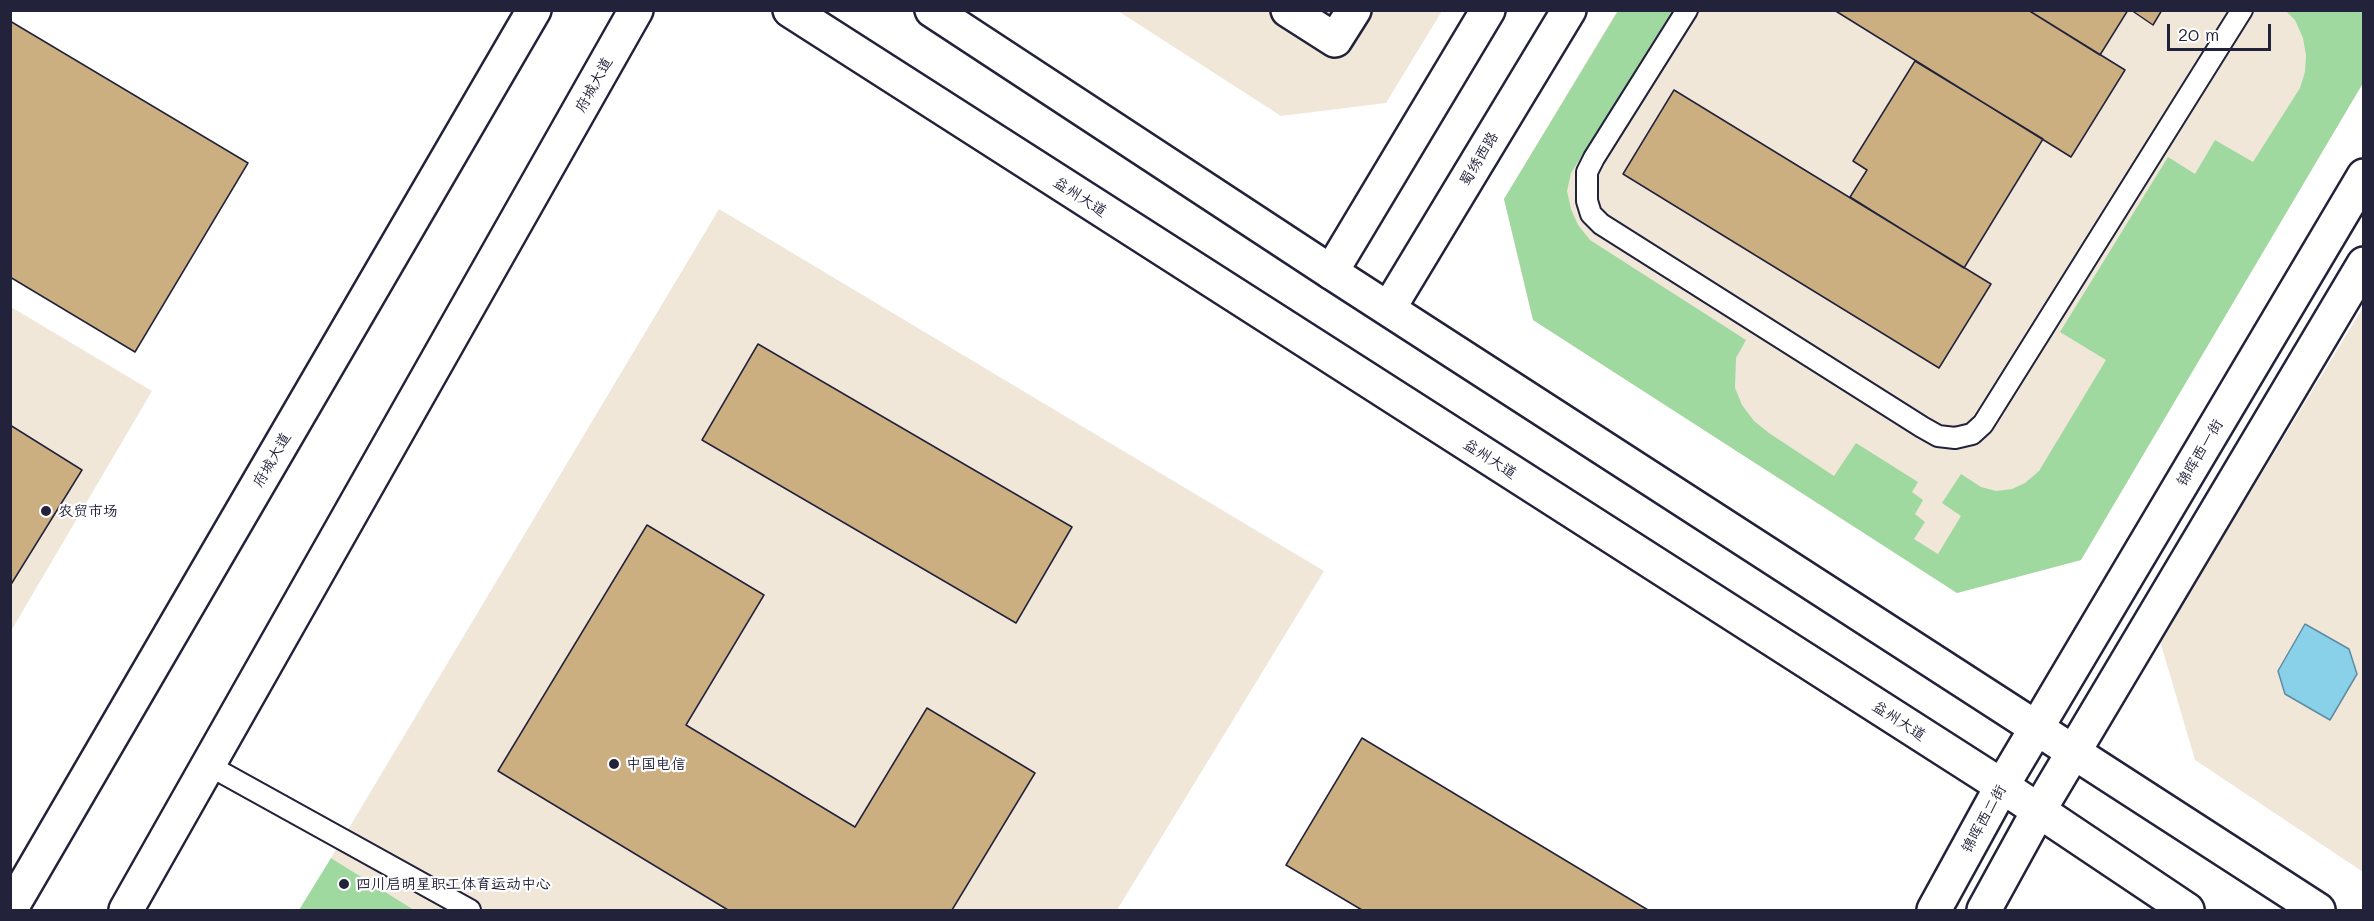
<!DOCTYPE html>
<html>
<head>
<meta charset="utf-8">
<style>
	body { margin:0 }
	#map { position:relative; width:2374px; height:921px; overflow:hidden; background:#fff; font-family:Mali,sans-serif }
	canvas { display:block }
	.frame { position:absolute; inset:0; border:12px solid #22223b; pointer-events:none }
	.scale { position:absolute; left:2167px; top:24px; width:104px; height:27px; box-sizing:border-box; border:3px solid #22223b; border-top:0; padding-left:8px; font-size:18px; line-height:21px; white-space:nowrap; color:#22223b; -webkit-text-stroke:4px #fff; paint-order:stroke }
</style>
</head>
<body>
<div id="map">
<canvas width="2374" height="921"></canvas>
<div class="frame"></div>
<div class="scale">20 m</div>
</div>
<script>
const ctx = document.querySelector('canvas').getContext('2d');
ctx.lineJoin = 'round';
function paint(path, color) { ctx.fillStyle = color; ctx.fill(path, 'evenodd'); }
const toPath = rows => new Path2D(rows.map(r => 'M' + r).join(''));
function strokePath(path, color, width, dash) { ctx.strokeStyle = color; ctx.lineWidth = width; ctx.lineCap = dash ? 'butt' : 'round'; ctx.setLineDash(dash || []); ctx.stroke(path); }
function label(font, color, halo, rows, align = 'center') {
  ctx.font = font + ' Mali,"LXGW WenKai TC",sans-serif'; ctx.lineWidth = 4.5; ctx.setLineDash([]); ctx.textBaseline = 'middle'; ctx.strokeStyle = halo; ctx.fillStyle = color; for (const [text, x, y, turn = 0] of rows) {
    ctx.save(); ctx.translate(x, y); ctx.rotate((+turn || 0) * Math.PI / 180); ctx.textAlign = isNaN(turn) ? turn : align; if (halo) ctx.strokeText(text, 0, 0); ctx.fillText(text, 0, 0); ctx.restore();
  }
}
paint(toPath([
	[1118,11,1442,11,1386,103,1281,116],
	[1617,11,2363,11,2363,83,2081,560,1957,593,1533,320,1504,199],
	[719,209,1324,571,1117,910,414,910,331,858],
	[11,307,152,391,11,631],
	[2363,307,2363,872,2195,760,2160,641]
]), '#f0e7d9');
paint(toPath([
	[1618,11,1672,11,1571,173,1567,191,1571,209,1578,225,1590,240,1746,340,1736,358,1735,388,1742,405,1754,421,1769,433,1834,476,1856,443,1918,482,1912,492,1923,500,1915,514,1925,522,1914,539,1938,554,1961,516,1942,503,1961,474,1981,487,1996,491,2012,489,2025,483,2039,471,2106,360,2060,332,2168,157,2195,174,2215,140,2253,162,2300,88,2305,72,2306,55,2303,38,2295,20,2286,11,2363,11,2363,83,2081,560,1957,593,1533,320,1504,199],
	[331,858,414,910,299,910]
]), '#9fd99f');
const water = toPath([
	[2305,624,2349,649,2357,674,2330,720,2285,694,2278,671,2305,624]
]);
paint(water, '#88d1e9');
strokePath(water, '#5f8ba3', 1.5);
const building = toPath([
	[1834,10,2028,10,2125,70,2071,157,1834,10],
	[2028,10,2128,10,2100,55,2028,10],
	[2131,10,2162,10,2153,25,2131,10],
	[10,21,248,163,135,352,10,277,10,21],
	[1915,61,2043,139,1964,268,1850,197,1867,170,1853,161,1915,61],
	[1674,90,1991,284,1939,368,1623,174,1674,90],
	[758,344,1072,527,1016,623,702,440,758,344],
	[10,425,82,470,10,586,10,425],
	[647,525,764,595,686,725,855,827,927,708,1035,773,952,910,728,910,498,771,647,525],
	[1362,738,1648,910,1362,910,1286,865,1362,738]
]);
paint(building, '#ccaf81');
strokePath(building, '#22223b', 1.5);
const lane = toPath([
	[1687,10,1594,158,1587,172,1587,201,1591,214,1601,224,1922,427,1938,436,1955,438,1972,434,1983,424,2242,10],
	[210,766,470,910]
]);
const street = toPath([
	[1288,10,1335,40,1354,10],
	[1934,910,2002,786,2364,176],
	[1984,910,2039,810,2364,264]
]);
const secondary = toPath([
	[1331,272,1488,10],
	[1389,308,1569,10],
	[10,910,534,10],
	[126,910,636,10]
]);
const primary = toPath([
	[790,10,2002,786,2187,910],
	[932,10,1331,272,2318,910]
]);
strokePath(lane, '#22223b', 24);
strokePath(street, '#22223b', 38);
strokePath(secondary, '#22223b', 38);
strokePath(primary, '#22223b', 38);
strokePath(lane, '#fff', 20);
strokePath(street, '#fff', 33);
strokePath(secondary, '#fff', 33);
strokePath(primary, '#fff', 33);
for (const [x, y, r, color] of [
	[46,511,6,"#22223b"],
	[614,764,6,"#22223b"],
	[344,884,6,"#22223b"]
]) { const dot = new Path2D(); dot.arc(x, y, r, 0, 2 * Math.PI); ctx.fillStyle = color; ctx.fill(dot); strokePath(dot, '#fff', 2); }
label('15px', '#22223b', '#fff', [
	["府城大道",594,85,-61],
	["蜀绣西路",1479,159,-59],
	["益州大道",1080,197,33],
	["锦晖西一街",2200,453,-59],
	["益州大道",1490,459,33],
	["府城大道",272,460,-60],
	["益州大道",1899,721,33],
	["锦晖西二街",1984,819,-61]
]);
label('15px', '#22223b', '#fff', [
	["农贸市场",58,511],
	["中国电信",626,764],
	["四川启明星职工体育运动中心",356,884]
], 'left');
</script>
</body>
</html>
